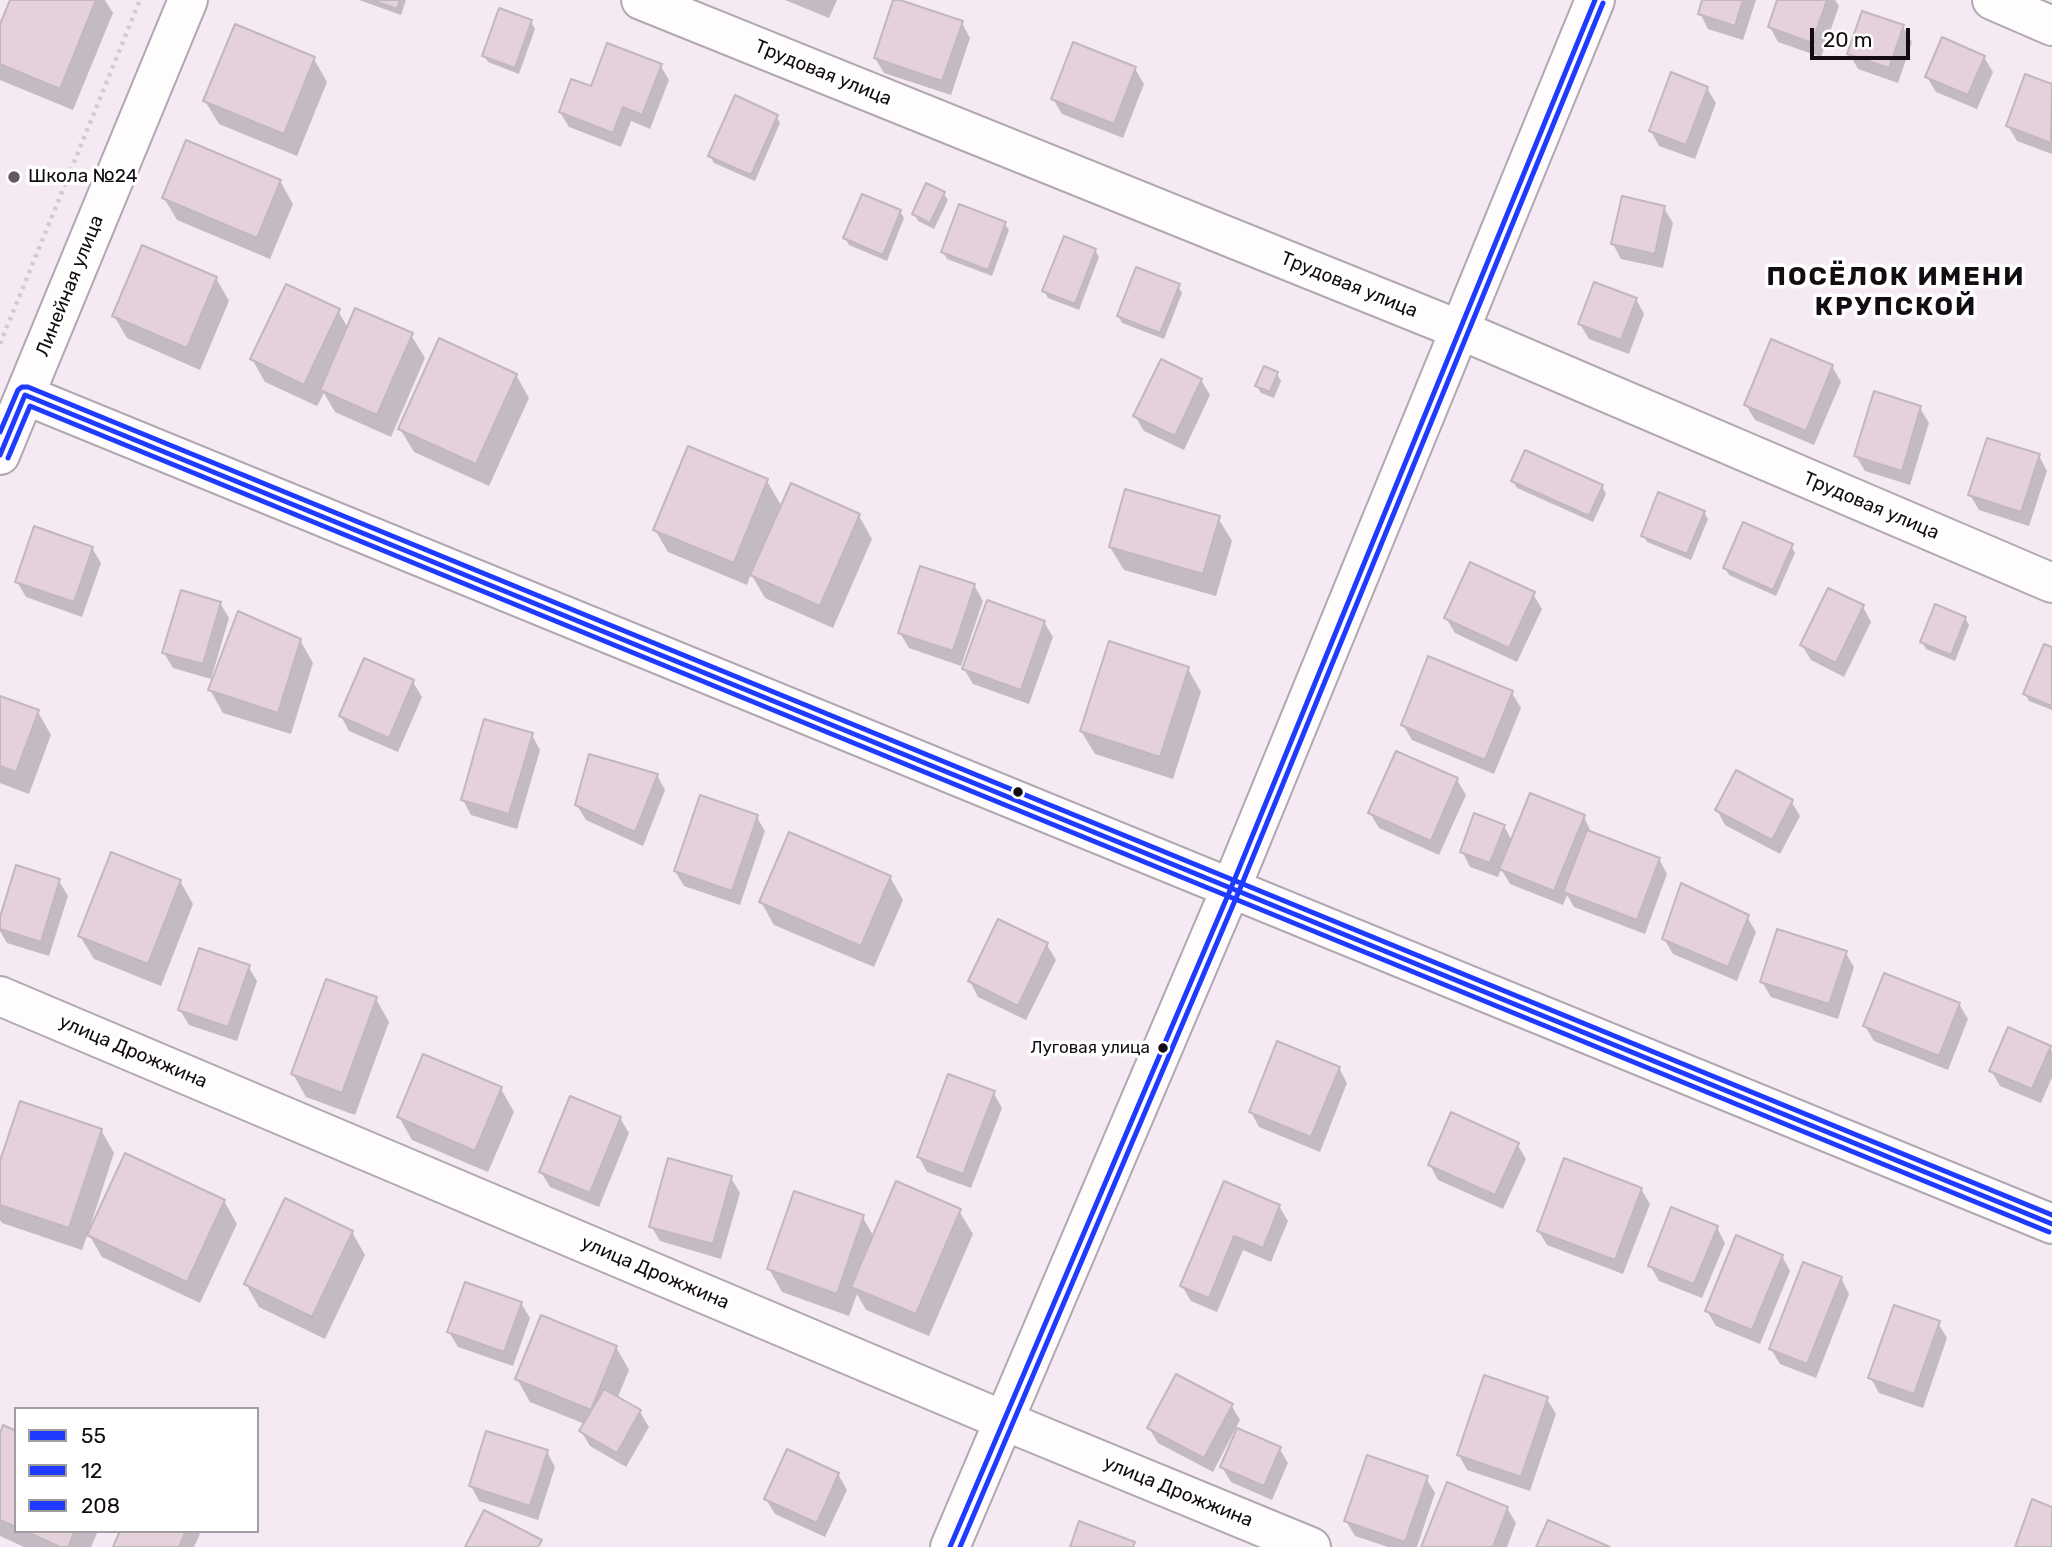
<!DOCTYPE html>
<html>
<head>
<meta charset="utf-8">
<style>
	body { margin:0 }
	#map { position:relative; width:2052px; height:1547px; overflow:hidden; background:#f5e9f4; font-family:Rubik,sans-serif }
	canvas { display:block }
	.legend { position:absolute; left:14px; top:1407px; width:245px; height:126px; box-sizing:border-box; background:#fff; border:2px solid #a19ea0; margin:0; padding:9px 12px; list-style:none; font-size:21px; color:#130c12 }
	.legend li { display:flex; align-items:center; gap:14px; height:35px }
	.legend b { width:35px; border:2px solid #a19ea0 }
	.scale { position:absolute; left:1810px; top:28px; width:100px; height:32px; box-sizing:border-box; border:4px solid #130c12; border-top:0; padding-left:9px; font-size:21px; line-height:24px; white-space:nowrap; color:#130c12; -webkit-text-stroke:5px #fff; paint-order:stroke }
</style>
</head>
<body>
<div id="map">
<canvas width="2052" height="1547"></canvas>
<ul class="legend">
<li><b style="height:9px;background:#1f3bff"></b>55</li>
<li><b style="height:9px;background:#1f3bff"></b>12</li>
<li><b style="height:9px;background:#1f3bff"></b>208</li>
</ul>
<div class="scale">20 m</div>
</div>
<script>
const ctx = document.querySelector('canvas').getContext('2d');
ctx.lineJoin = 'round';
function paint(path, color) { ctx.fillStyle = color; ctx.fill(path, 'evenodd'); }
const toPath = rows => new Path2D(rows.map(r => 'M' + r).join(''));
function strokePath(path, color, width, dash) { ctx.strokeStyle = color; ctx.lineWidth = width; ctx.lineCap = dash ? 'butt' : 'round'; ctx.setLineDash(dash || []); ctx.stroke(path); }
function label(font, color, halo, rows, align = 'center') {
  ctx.font = font + ' Rubik,sans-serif'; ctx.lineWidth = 7; ctx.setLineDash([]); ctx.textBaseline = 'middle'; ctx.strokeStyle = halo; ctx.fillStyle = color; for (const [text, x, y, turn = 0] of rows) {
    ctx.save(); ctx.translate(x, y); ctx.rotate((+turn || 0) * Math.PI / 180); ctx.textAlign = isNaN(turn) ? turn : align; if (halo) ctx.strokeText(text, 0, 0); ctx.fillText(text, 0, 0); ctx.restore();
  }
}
paint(toPath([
	[12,0,105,0,113,13,73,110,0,80,0,29],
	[359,0,406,0,401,15],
	[785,0,837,0,829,18],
	[1704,0,1756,0,1743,40,1708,29,1700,13],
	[1779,0,1835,0,1839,6,1821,57,1778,42,1770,27],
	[531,22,535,29,519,74,488,62,484,55],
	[962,23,970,38,951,95,884,73,875,58],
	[1903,27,1912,42,1898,83,1858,69,1849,53],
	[1984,57,1993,72,1977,109,1936,92,1927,77],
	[314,59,327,82,297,156,219,124,205,101],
	[660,65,669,80,650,129,631,121,621,147,569,127,560,112,592,88],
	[1135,69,1144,84,1123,138,1062,114,1053,99],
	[2026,76,2052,85,2052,154,2017,141,2008,126],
	[1707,88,1716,103,1695,159,1659,146,1651,131],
	[776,116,780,123,755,181,714,163,710,156],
	[280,181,293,204,270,259,177,220,164,198],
	[943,193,948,200,934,229,918,221,914,214],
	[1664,208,1673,223,1663,268,1621,259,1613,244],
	[900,211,904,218,887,261,849,245,845,238],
	[1004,223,1009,230,992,276,947,259,943,252],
	[1095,250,1099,257,1079,310,1048,298,1044,291],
	[216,278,229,301,200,370,127,338,114,316],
	[1178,286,1182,293,1164,339,1122,323,1118,316],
	[1636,299,1644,314,1629,354,1589,339,1580,324],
	[338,311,348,328,411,335,425,358,391,437,335,412,324,393,317,406,265,382,252,359],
	[1832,366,1841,382,1814,445,1755,420,1746,405],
	[1277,374,1281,381,1274,398,1261,393,1257,386],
	[516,375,529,398,489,486,414,452,400,429],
	[1201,380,1210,395,1184,450,1144,431,1135,416],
	[1920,408,1929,423,1910,485,1865,471,1856,456],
	[2039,456,2047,471,2029,526,1979,510,1970,495],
	[767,481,782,507,859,516,872,539,833,628,765,598,751,574,747,585,668,552,655,530],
	[1513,481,1602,486,1606,494,1593,522,1517,488],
	[1704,512,1708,519,1691,560,1647,542,1643,535],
	[1218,518,1232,541,1216,596,1124,570,1110,547],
	[1791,546,1795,553,1776,596,1729,575,1725,568],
	[92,548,101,563,82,617,26,597,17,582],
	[974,585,983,601,961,666,909,648,900,633],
	[1533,594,1542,609,1517,662,1455,633,1446,618],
	[220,603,229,618,211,679,173,668,164,653],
	[1863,607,1871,622,1844,677,1811,660,1802,645],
	[1965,618,1969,625,1955,661,1926,649,1922,642],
	[1044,622,1053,637,1029,704,973,684,964,669],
	[300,640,313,663,291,734,223,713,210,690],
	[2052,649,2052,710,2029,701,2025,694],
	[1188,669,1201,692,1173,779,1095,754,1081,731],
	[413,682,422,697,398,752,349,731,341,716],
	[1512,693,1521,708,1494,774,1412,740,1403,725],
	[0,698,38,712,51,735,29,794,0,783],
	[532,735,540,750,517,829,471,815,463,800],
	[657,775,665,790,643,846,586,820,577,805],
	[1457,780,1466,795,1439,855,1379,828,1370,813],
	[1791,801,1800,816,1780,854,1725,825,1717,810],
	[756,816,765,831,740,905,684,886,675,871],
	[1584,817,1592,834,1659,859,1667,874,1645,934,1574,907,1567,895,1563,905,1510,884,1501,869,1498,877,1470,867,1462,851,1504,826,1512,841],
	[890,877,903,900,874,967,774,925,761,902],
	[59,881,68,896,49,956,7,943,0,931,0,923],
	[180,881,193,904,161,986,94,959,80,936],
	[1747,917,1756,932,1737,981,1673,954,1664,939],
	[999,921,1047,945,1056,960,1026,1020,978,997,970,981],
	[1845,952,1854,967,1838,1019,1771,997,1762,982],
	[248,966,257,981,237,1041,189,1025,180,1010],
	[376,999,389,1022,355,1115,306,1097,293,1074],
	[1959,1004,1968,1019,1948,1070,1874,1041,1865,1026],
	[2049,1047,2052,1051,2052,1077,2041,1103,2000,1086,1991,1070],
	[1339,1068,1347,1083,1320,1152,1259,1127,1251,1112],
	[501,1089,514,1112,488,1172,412,1140,399,1117],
	[993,1092,1002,1108,971,1188,927,1172,919,1157],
	[620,1118,629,1133,599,1207,550,1187,541,1172],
	[101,1130,114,1153,91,1224,224,1201,237,1224,200,1303,102,1257,88,1233,82,1250,2,1223,0,1220,0,1167],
	[1517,1144,1526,1159,1503,1209,1438,1180,1430,1165],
	[731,1178,740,1193,721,1259,660,1241,651,1226],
	[1225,1183,1279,1206,1288,1221,1271,1262,1243,1250,1217,1312,1191,1301,1182,1286],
	[1641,1189,1650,1204,1623,1274,1547,1245,1538,1230],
	[959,1211,973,1234,929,1336,866,1310,857,1294,849,1316,782,1292,769,1269,862,1216,874,1237],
	[1717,1228,1725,1243,1702,1298,1659,1281,1650,1265],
	[352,1232,365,1255,325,1339,259,1307,246,1284],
	[1782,1256,1790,1271,1760,1344,1716,1326,1707,1311],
	[1841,1278,1849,1294,1816,1378,1780,1364,1771,1349],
	[521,1303,530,1318,513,1366,458,1347,449,1332],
	[1938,1323,1947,1338,1923,1408,1879,1393,1870,1377],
	[616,1347,629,1370,617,1399,640,1412,649,1427,626,1467,590,1446,581,1431,585,1424,530,1402,517,1379],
	[1547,1399,1556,1414,1530,1491,1467,1470,1459,1455],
	[1231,1405,1240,1420,1213,1472,1158,1443,1149,1428],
	[16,1433,16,1531,98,1531,91,1547,24,1547,0,1536,0,1437],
	[1279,1448,1288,1463,1272,1500,1231,1482,1222,1467],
	[547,1452,555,1467,538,1520,479,1501,471,1486],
	[838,1474,847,1490,825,1537,775,1514,766,1499],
	[1426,1478,1435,1493,1417,1547,1388,1547,1355,1536,1346,1521],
	[1507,1508,1516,1523,1507,1547,1423,1547],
	[122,1531,198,1531,200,1534,194,1547,115,1547]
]), '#0003');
const building = toPath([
	[10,0,96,0,60,89,0,64,0,24,10,0],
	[372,0,400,0,397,9,372,0],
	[893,0,900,0,963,21,942,81,874,58,893,0],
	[1702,0,1743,0,1735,26,1698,14,1702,0],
	[1777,0,1827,0,1812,43,1768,27,1777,0],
	[499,8,532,20,515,68,482,56,499,8],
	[1862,11,1904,25,1889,68,1847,54,1862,11],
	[235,24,315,57,284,134,203,101,235,24],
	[1942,37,1985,56,1968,95,1925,77,1942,37],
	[1073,42,1136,67,1114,124,1051,99,1073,42],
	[607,43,662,64,642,115,623,107,613,133,559,112,571,79,591,86,607,43],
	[1671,72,1708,87,1686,145,1649,131,1671,72],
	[2025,74,2052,84,2051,143,2006,126,2025,74],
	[735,95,778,115,751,175,708,156,735,95],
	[186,140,281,180,257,238,162,198,186,140],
	[926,183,945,192,930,223,912,214,926,183],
	[862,194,901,210,883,255,843,238,862,194],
	[1622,196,1665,206,1655,254,1611,244,1622,196],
	[959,204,1006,222,988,270,941,252,959,204],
	[1064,236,1096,249,1075,304,1042,291,1064,236],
	[142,245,217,277,187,348,112,316,142,245],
	[1136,267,1180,284,1160,333,1117,316,1136,267],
	[1594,282,1637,298,1621,340,1578,324,1594,282],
	[286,284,340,309,304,385,250,359,286,284],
	[355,308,413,333,377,415,320,390,355,308],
	[439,338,517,374,476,464,398,429,439,338],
	[1771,339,1833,365,1806,431,1744,405,1771,339],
	[1161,359,1202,379,1175,436,1133,416,1161,359],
	[1264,366,1278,372,1270,392,1255,386,1264,366],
	[1874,391,1921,406,1902,471,1854,456,1874,391],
	[1987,438,2040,454,2021,512,1968,495,1987,438],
	[688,446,768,479,734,563,653,530,688,446],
	[1525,450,1603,485,1589,516,1511,481,1525,450],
	[791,483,860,514,820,606,750,575,791,483],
	[1125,489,1220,516,1203,574,1109,547,1125,489],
	[1658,492,1705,511,1687,554,1641,536,1658,492],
	[1743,522,1793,544,1773,590,1723,568,1743,522],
	[34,526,93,547,74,602,15,582,34,526],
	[1470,562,1535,592,1509,648,1444,618,1470,562],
	[920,566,975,584,953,651,898,633,920,566],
	[1828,588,1864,605,1836,663,1800,645,1828,588],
	[181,590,221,602,203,664,162,653,181,590],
	[987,600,1045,621,1021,690,962,669,987,600],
	[1935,604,1966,617,1951,655,1920,642,1935,604],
	[238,611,301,639,278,713,208,690,238,611],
	[1109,641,1189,667,1160,757,1080,731,1109,641],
	[2044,644,2052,647,2052,706,2023,694,2044,644],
	[1428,656,1513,691,1485,760,1401,725,1428,656],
	[364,658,414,680,389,738,339,716,364,658],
	[0,696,39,710,16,772,0,766,0,696],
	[484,719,533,733,509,814,461,800,484,719],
	[1396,751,1458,778,1431,841,1368,813,1396,751],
	[589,754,658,774,635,832,575,805,589,754],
	[1736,770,1793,800,1772,840,1715,810,1736,770],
	[1530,793,1585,815,1554,891,1499,869,1530,793],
	[700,795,758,815,732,891,674,871,700,795],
	[1474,813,1505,825,1490,863,1460,852,1474,813],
	[1587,830,1660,858,1637,920,1563,892,1587,830],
	[789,832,891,876,861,946,759,902,789,832],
	[111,852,181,880,148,964,78,936,111,852],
	[16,865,60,879,41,942,0,929,0,917,16,865],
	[1681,883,1749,915,1728,967,1662,939,1681,883],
	[998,919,1048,943,1018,1006,968,981,998,919],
	[1777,929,1847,951,1829,1004,1760,982,1777,929],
	[199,948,250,965,228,1027,178,1010,199,948],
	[1884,973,1960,1003,1939,1056,1863,1026,1884,973],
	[326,979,377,997,342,1093,291,1074,326,979],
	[2008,1027,2051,1046,2032,1089,1989,1071,2008,1027],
	[1277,1041,1340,1067,1311,1137,1249,1112,1277,1041],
	[423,1054,502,1087,475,1151,397,1117,423,1054],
	[948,1074,995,1091,963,1174,917,1157,948,1074],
	[570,1096,621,1117,590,1193,539,1172,570,1096],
	[20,1101,102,1129,69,1228,0,1205,0,1161,20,1101],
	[1451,1112,1519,1143,1495,1195,1428,1165,1451,1112],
	[125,1153,225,1200,187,1282,87,1235,125,1153],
	[668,1158,732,1176,713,1244,649,1227,668,1158],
	[1564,1158,1642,1188,1615,1260,1537,1231,1564,1158],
	[896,1181,961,1209,916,1314,851,1287,896,1181],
	[1224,1181,1280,1205,1263,1248,1234,1236,1209,1298,1180,1286,1224,1181],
	[794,1191,864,1215,837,1294,767,1269,794,1191],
	[285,1198,353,1231,312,1317,244,1284,285,1198],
	[1671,1207,1718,1226,1694,1284,1648,1266,1671,1207],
	[1736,1235,1783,1255,1752,1330,1705,1311,1736,1235],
	[1803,1262,1842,1277,1807,1364,1769,1349,1803,1262],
	[465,1282,522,1302,504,1352,447,1332,465,1282],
	[1894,1305,1940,1321,1914,1394,1868,1378,1894,1305],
	[541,1315,617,1346,591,1410,515,1379,541,1315],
	[1176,1374,1233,1404,1204,1458,1147,1428,1176,1374],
	[1484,1375,1548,1397,1521,1477,1457,1455,1484,1375],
	[604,1389,641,1410,617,1453,579,1431,604,1389],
	[3,1425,16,1431,16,1527,0,1520,0,1433,3,1425],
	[1237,1428,1281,1447,1264,1486,1220,1467,1237,1428],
	[486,1431,548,1450,530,1506,469,1486,486,1431],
	[787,1449,839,1473,817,1523,764,1499,787,1449],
	[1367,1455,1428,1476,1405,1542,1344,1521,1367,1455],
	[1447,1482,1508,1507,1493,1547,1421,1547,1447,1482],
	[2032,1499,2052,1507,2052,1547,2015,1547,2032,1499],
	[484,1510,542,1540,538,1547,465,1547,484,1510],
	[1548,1520,1610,1547,1536,1547,1548,1520],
	[1079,1521,1135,1542,1133,1547,1070,1547,1079,1521],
	[25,1531,75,1531,68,1547,60,1547,25,1531],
	[120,1531,186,1531,179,1547,113,1547,120,1531]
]);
paint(building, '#e4d1dc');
strokePath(building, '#c2b7be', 2);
const minor = toPath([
	[641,0,1460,330,2052,583],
	[1992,0,2052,26],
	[25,395,2052,1224],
	[0,455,188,0],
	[0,996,1005,1421,1311,1547],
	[950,1547,1231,888,1595,0]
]);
strokePath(minor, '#b0a8b0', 42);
strokePath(toPath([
	[0,344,140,0]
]), '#d0cdd0', 4.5, [3.5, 5]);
strokePath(minor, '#fefcfd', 38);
strokePath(toPath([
	[0,455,25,395,2052,1224]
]), '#1f3bff', 5);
strokePath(toPath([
	[8,458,30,406,2049,1232]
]), '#1f3bff', 5);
strokePath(toPath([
	[0,432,18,390,22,387,28,387,2052,1215]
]), '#1f3bff', 5);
strokePath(toPath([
	[950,1547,1231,888,1595,0]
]), '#1f3bff', 5);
strokePath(toPath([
	[960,1547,1239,891,1603,3]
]), '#1f3bff', 5);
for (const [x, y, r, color] of [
	[14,177,7,"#625961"],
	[1018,792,6,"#130c12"],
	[1163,1048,6,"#130c12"]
]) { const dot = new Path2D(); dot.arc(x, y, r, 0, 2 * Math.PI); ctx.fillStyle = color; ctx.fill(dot); strokePath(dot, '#fff', 2.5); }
label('17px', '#130c12', '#fff', [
	["Луговая улица",1150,1048]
], 'right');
label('19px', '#130c12', '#fff', [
	["Трудовая улица",823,73,22],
	["Трудовая улица",1349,285,22],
	["Линейная улица",70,286,-68],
	["Трудовая улица",1871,506,23],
	["улица Дрожжина",133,1052,23],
	["улица Дрожжина",655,1273,23],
	["улица Дрожжина",1178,1492,22]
]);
label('19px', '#130c12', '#fff', [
	["Школа №24",28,177]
], 'left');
ctx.letterSpacing = '2px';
label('bold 26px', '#130c12', '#fff', [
	["ПОСЁЛОК ИМЕНИ",1896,277],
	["КРУПСКОЙ",1896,307]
]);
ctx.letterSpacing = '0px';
</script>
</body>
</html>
